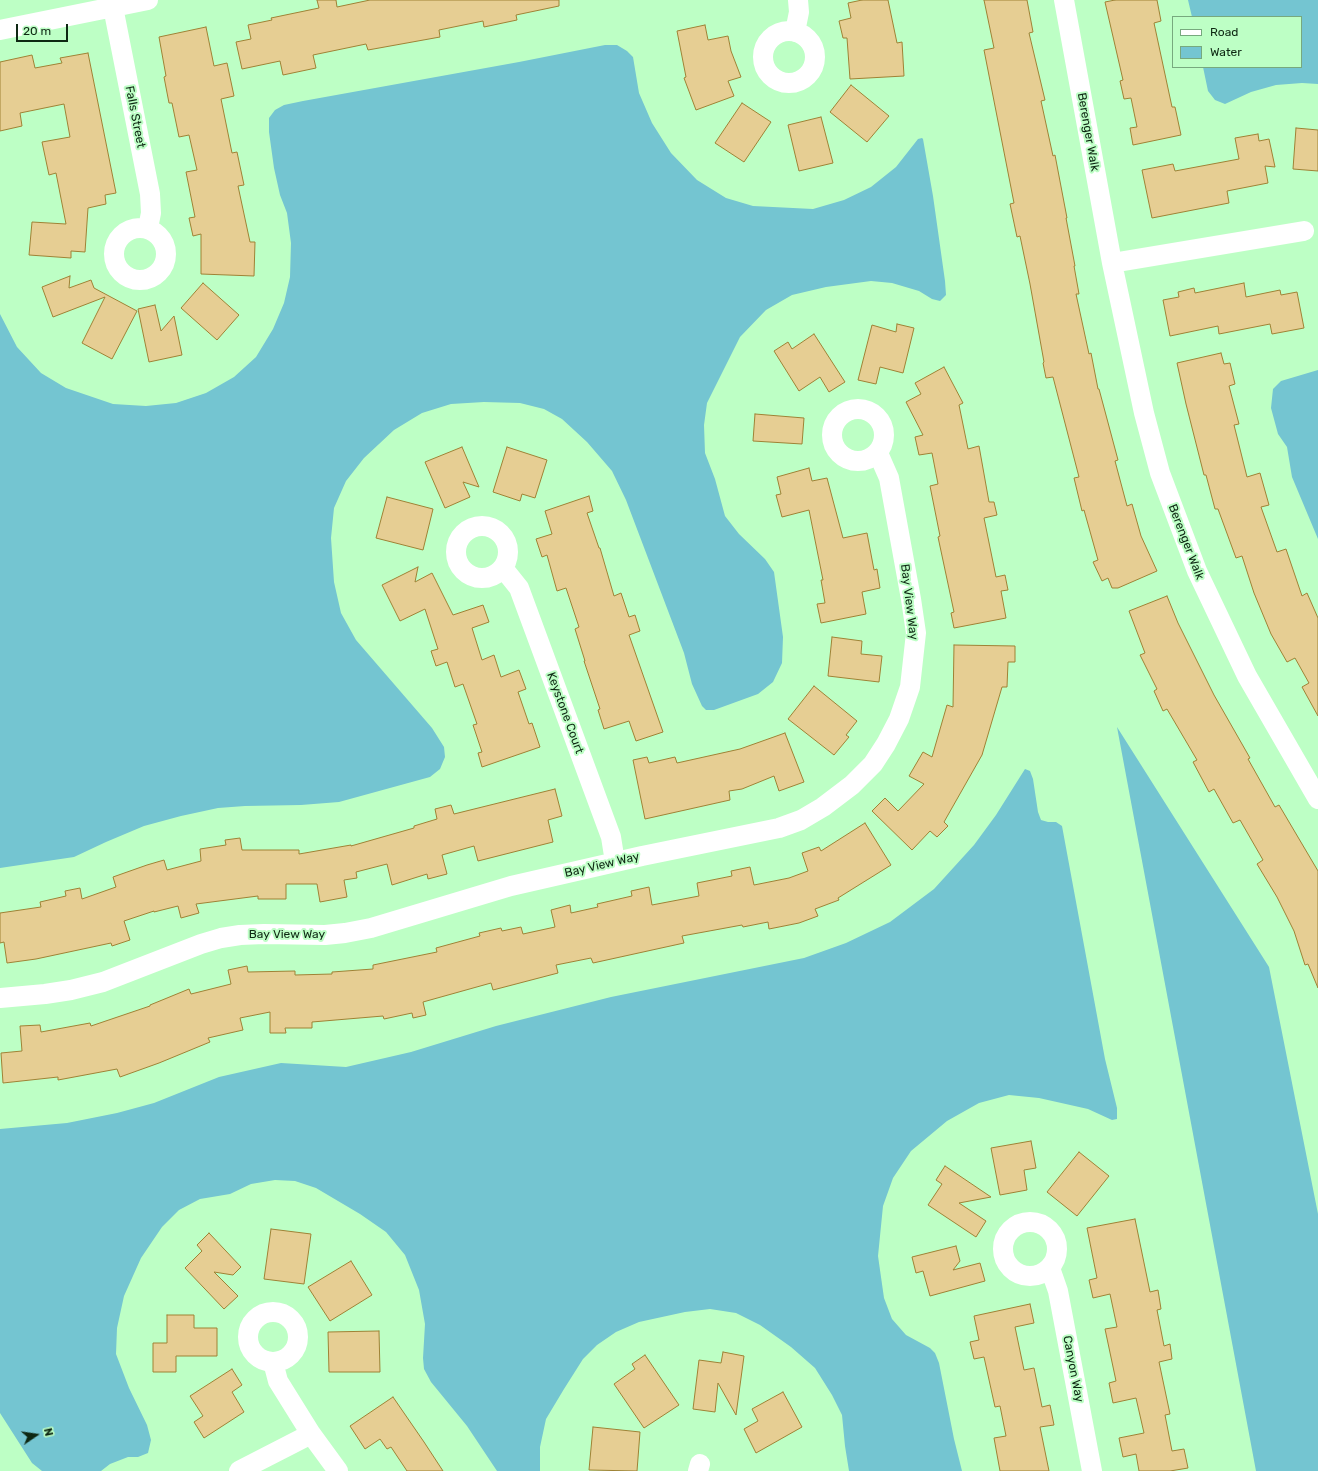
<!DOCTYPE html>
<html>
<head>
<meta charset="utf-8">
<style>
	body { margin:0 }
	#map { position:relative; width:1318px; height:1471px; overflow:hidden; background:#bdffc5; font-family:Rubik,sans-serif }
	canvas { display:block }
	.legend { position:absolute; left:1172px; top:16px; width:130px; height:52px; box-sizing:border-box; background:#bdffc5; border:1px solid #77a97e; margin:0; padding:5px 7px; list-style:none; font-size:12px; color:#0e2813 }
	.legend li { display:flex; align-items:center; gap:8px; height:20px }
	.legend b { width:20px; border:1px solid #77a97e }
	.north { position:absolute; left:16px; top:1415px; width:40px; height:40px; -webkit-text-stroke:3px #bdffc5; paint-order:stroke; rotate:77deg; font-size:11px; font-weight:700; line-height:16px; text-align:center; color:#0e2813 }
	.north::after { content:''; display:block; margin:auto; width:14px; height:18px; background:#0e2813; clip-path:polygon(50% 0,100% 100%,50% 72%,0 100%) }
	.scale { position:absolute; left:16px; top:24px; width:52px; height:18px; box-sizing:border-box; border:2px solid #0e2813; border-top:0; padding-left:5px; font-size:12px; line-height:14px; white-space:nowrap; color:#0e2813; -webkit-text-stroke:3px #bdffc5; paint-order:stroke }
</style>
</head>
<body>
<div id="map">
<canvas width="1318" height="1471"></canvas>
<ul class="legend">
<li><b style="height:5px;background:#fff"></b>Road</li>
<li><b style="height:11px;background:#74c5d1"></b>Water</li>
</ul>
<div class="north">N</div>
<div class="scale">20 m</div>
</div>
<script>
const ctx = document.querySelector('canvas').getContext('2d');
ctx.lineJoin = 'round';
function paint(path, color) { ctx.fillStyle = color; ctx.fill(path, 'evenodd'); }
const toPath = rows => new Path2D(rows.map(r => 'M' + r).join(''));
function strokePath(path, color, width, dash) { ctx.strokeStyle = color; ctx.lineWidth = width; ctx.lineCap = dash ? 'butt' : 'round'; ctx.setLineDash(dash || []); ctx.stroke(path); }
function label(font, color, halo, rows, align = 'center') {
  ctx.font = font + ' Rubik,sans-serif'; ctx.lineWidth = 4; ctx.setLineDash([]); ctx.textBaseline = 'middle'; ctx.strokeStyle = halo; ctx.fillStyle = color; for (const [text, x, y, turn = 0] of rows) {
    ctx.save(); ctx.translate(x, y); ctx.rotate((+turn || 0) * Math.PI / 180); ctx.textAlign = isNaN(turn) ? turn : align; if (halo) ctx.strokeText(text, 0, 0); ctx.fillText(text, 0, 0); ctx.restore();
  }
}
paint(toPath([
	[1188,0,1318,0,1318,84,1302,83,1276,85,1251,92,1225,104,1215,100,1208,91,1203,67,1301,67,1301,17,1192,17],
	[605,45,617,45,627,51,633,57,639,93,652,123,671,153,697,180,726,198,753,206,813,209,844,200,871,187,896,167,918,139,922,138,923,139,933,196,945,281,946,295,940,301,932,299,919,291,892,283,871,281,826,287,792,295,766,310,740,337,707,403,704,425,705,453,715,479,725,516,739,534,765,559,774,572,783,637,782,663,773,682,758,694,714,710,706,710,702,706,692,684,684,653,626,500,612,471,587,442,562,419,544,409,520,403,484,402,451,404,422,413,394,430,364,458,346,481,334,508,331,538,334,582,341,613,356,640,432,728,444,747,445,757,440,769,430,777,339,802,301,805,245,806,218,808,181,816,144,826,106,842,74,857,0,868,0,314,17,347,41,373,66,388,113,404,146,406,176,403,206,393,234,377,256,357,273,329,284,303,290,277,291,243,287,213,280,195,274,168,269,132,269,118,275,110,284,105,303,101,519,62],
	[1318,370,1318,539,1292,477,1287,447,1278,434,1271,408,1273,389,1281,381],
	[1117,727,1269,967,1318,1214,1318,1471,1256,1471],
	[1025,769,1030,771,1033,779,1038,812,1041,820,1048,822,1056,822,1062,826,1105,1059,1117,1108,1117,1119,1112,1120,1088,1109,1039,1098,1009,1095,979,1103,947,1121,911,1151,893,1178,883,1206,878,1256,884,1298,892,1319,906,1335,930,1348,935,1353,939,1363,954,1439,962,1471,849,1471,845,1446,842,1415,832,1395,815,1368,791,1347,760,1325,736,1313,710,1309,685,1312,639,1322,616,1332,597,1345,583,1359,564,1389,546,1419,540,1447,540,1471,497,1471,467,1426,431,1382,424,1369,423,1358,425,1324,419,1290,405,1255,386,1232,360,1214,316,1188,295,1181,275,1180,251,1184,230,1194,200,1199,179,1210,162,1227,141,1258,124,1296,117,1328,116,1354,129,1388,147,1425,151,1440,148,1453,138,1457,128,1457,110,1464,101,1471,42,1471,32,1463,0,1413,0,1129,67,1123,117,1113,154,1103,219,1077,281,1063,346,1067,411,1052,496,1026,611,997,804,958,846,943,890,922,934,889,974,845,996,815]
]), '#74c5d1');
const building = toPath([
	[317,0,336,0,337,7,370,0,559,0,559,6,516,15,517,20,484,27,483,21,439,30,440,37,368,50,366,44,313,55,316,68,283,75,280,61,242,69,236,42,251,39,248,25,272,20,271,18,319,8,317,0],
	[862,0,888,0,897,43,902,42,904,76,850,79,847,38,843,38,839,21,851,18,848,3,862,0],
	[984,0,1027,0,1033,32,1029,33,1045,100,1041,101,1053,156,1055,155,1067,218,1066,218,1075,266,1074,266,1079,294,1076,294,1089,354,1091,353,1098,389,1099,389,1118,460,1115,461,1127,506,1132,504,1141,536,1157,571,1118,588,1112,588,1108,578,1102,581,1093,562,1098,560,1084,510,1082,511,1074,478,1079,477,1053,377,1046,378,1043,363,1044,362,1030,284,1020,236,1017,237,1010,204,1014,203,984,50,994,48,984,0],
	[1115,0,1157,0,1161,21,1154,23,1172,107,1175,107,1181,135,1133,145,1130,128,1137,127,1131,98,1124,99,1120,81,1123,80,1105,2,1115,0],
	[705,25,708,40,728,36,731,51,741,77,728,81,734,96,696,110,684,78,686,77,677,31,705,25],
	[206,27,214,66,227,63,234,96,221,99,232,153,237,152,244,185,238,186,250,242,255,242,254,276,201,274,201,234,193,236,189,218,195,217,186,172,197,170,189,135,179,137,172,103,169,103,164,77,166,76,159,37,206,27],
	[88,53,116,193,105,195,106,204,88,208,85,252,71,251,71,258,29,255,32,222,66,224,56,173,49,175,42,142,70,137,64,104,20,113,22,126,0,131,0,62,32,55,35,68,62,63,60,58,88,53],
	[851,85,889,116,867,142,830,112,851,85],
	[742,103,771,122,744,162,715,143,742,103],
	[821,117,833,163,799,171,788,125,821,117],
	[1296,128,1318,130,1318,171,1293,169,1296,128],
	[1258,134,1259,141,1269,139,1275,167,1265,166,1268,183,1227,191,1229,203,1152,218,1142,170,1173,164,1175,171,1239,159,1235,138,1258,134],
	[70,276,69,288,91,280,94,288,137,311,112,359,82,343,105,297,53,317,42,287,70,276],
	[203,283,239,315,217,340,181,308,203,283],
	[1244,283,1246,297,1280,290,1281,295,1297,292,1304,328,1272,334,1270,324,1219,334,1218,326,1170,336,1163,300,1179,297,1178,292,1194,288,1195,293,1244,283],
	[155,305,161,331,174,316,182,355,149,362,138,309,155,305],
	[897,324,914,328,903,373,880,367,876,384,858,380,872,325,896,332,897,324],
	[814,334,845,382,829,392,820,377,799,391,774,351,788,342,792,349,814,334],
	[1221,353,1224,364,1230,363,1235,384,1229,386,1239,424,1234,425,1247,477,1260,473,1269,505,1261,507,1277,552,1286,549,1302,596,1307,593,1318,618,1318,716,1302,687,1309,683,1295,658,1287,662,1271,634,1254,593,1242,556,1236,558,1218,509,1215,509,1206,475,1204,475,1186,404,1177,363,1221,353],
	[944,367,963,403,959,405,968,449,979,446,989,502,994,502,997,515,984,518,996,577,1005,575,1008,590,1001,591,1006,618,954,628,951,613,954,612,938,537,940,536,930,486,938,484,932,453,919,455,915,437,923,435,906,402,921,394,915,383,944,367],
	[755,414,804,418,802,444,753,441,755,414],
	[462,447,479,487,463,482,470,497,445,508,425,462,462,447],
	[507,447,547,460,535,498,522,494,520,501,493,492,507,447],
	[809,468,812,481,827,478,843,538,867,533,874,570,877,569,880,588,862,592,866,614,821,623,817,604,825,603,821,580,823,580,809,510,782,517,776,495,781,494,777,477,809,468],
	[589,496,593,511,587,513,599,548,600,548,614,596,621,593,629,617,635,615,640,631,629,635,663,732,636,741,629,721,604,729,598,710,600,709,584,661,585,661,575,629,579,627,566,588,557,591,547,555,542,557,536,539,552,534,545,511,589,496],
	[387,497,433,509,423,550,376,538,387,497],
	[418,567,415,582,432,573,453,615,483,605,489,622,472,628,482,660,494,655,501,677,519,670,526,689,518,692,529,724,532,723,540,747,482,767,478,753,482,752,473,725,477,724,463,684,455,687,447,662,436,666,431,651,438,649,425,609,400,621,382,585,418,567],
	[1167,596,1178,623,1214,695,1250,758,1248,759,1275,807,1279,805,1318,871,1318,988,1308,964,1305,965,1294,931,1277,897,1257,864,1263,860,1240,820,1233,823,1214,789,1209,792,1193,762,1197,760,1167,709,1163,711,1154,691,1157,689,1140,655,1145,653,1129,611,1167,596],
	[832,637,862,641,861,654,882,656,879,682,828,676,832,637],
	[954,645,1015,646,1015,662,1008,662,1007,687,1002,687,982,755,944,822,948,826,937,837,930,831,912,850,872,811,885,798,898,811,924,784,909,776,923,752,932,757,947,705,953,707,954,645],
	[814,686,857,721,846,735,849,737,834,755,788,719,814,686],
	[785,733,804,782,779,791,774,776,742,789,729,791,730,800,645,819,633,760,647,757,649,763,675,757,677,763,740,749,785,733],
	[555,789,562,816,548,820,553,842,478,861,474,846,442,855,447,874,428,879,427,874,392,885,387,864,356,872,357,878,344,880,347,897,320,902,317,884,286,884,286,899,258,899,258,896,196,904,199,913,181,918,178,906,154,912,154,911,124,921,130,940,112,946,111,943,36,959,7,963,4,942,0,943,0,913,41,907,40,902,66,896,65,891,80,888,82,899,116,887,113,877,147,865,164,860,167,870,201,861,200,849,226,845,225,840,240,838,242,850,299,850,299,854,351,845,351,846,414,828,414,826,437,819,435,809,451,805,454,814,555,789],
	[865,823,891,865,838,898,839,900,815,909,818,916,799,923,769,929,768,922,743,927,742,925,682,936,684,943,593,963,591,958,556,965,558,973,493,990,491,983,423,1002,426,1015,413,1018,412,1013,384,1019,383,1016,312,1022,312,1028,285,1028,286,1033,270,1033,270,1012,240,1018,243,1030,208,1038,210,1042,159,1063,120,1077,117,1069,58,1080,58,1077,3,1083,1,1053,22,1051,20,1026,40,1025,41,1032,90,1023,91,1026,150,1006,150,1005,189,989,191,994,231,984,228,970,247,966,248,972,295,971,295,975,332,974,332,972,373,969,373,965,437,952,436,948,480,936,479,933,501,928,502,931,521,927,523,934,555,927,551,910,570,905,571,913,598,907,597,904,632,896,631,891,649,887,652,905,699,896,697,883,732,876,731,871,750,867,754,885,789,878,808,871,802,853,819,847,821,851,865,823],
	[1031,1141,1036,1168,1024,1170,1027,1190,1000,1195,991,1148,1031,1141],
	[1079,1152,1109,1176,1077,1216,1047,1192,1079,1152],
	[945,1166,991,1197,959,1203,986,1221,976,1237,928,1205,942,1184,936,1180,945,1166],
	[1135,1219,1150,1292,1158,1290,1161,1309,1157,1310,1164,1346,1170,1344,1172,1359,1159,1362,1170,1414,1165,1415,1172,1451,1184,1449,1188,1468,1170,1471,1139,1471,1136,1454,1123,1457,1119,1438,1144,1433,1136,1398,1113,1403,1109,1383,1116,1381,1105,1329,1117,1327,1110,1294,1093,1298,1089,1280,1097,1278,1087,1228,1135,1219],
	[271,1229,311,1234,304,1284,264,1279,271,1229],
	[209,1233,241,1267,233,1275,214,1272,238,1296,224,1309,185,1268,202,1251,197,1245,209,1233],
	[956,1246,960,1261,953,1270,980,1263,985,1281,930,1296,923,1271,916,1273,912,1257,956,1246],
	[351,1261,372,1295,330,1321,308,1287,351,1261],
	[1030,1304,1034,1323,1015,1327,1024,1370,1034,1368,1042,1407,1050,1405,1054,1425,1040,1427,1049,1471,1000,1471,994,1438,1006,1436,1000,1406,995,1407,984,1357,974,1359,970,1342,979,1340,974,1316,1030,1304],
	[167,1315,194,1315,194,1328,217,1328,217,1356,176,1356,176,1372,153,1372,153,1343,167,1343,167,1315],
	[379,1331,380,1372,329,1372,328,1332,379,1331],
	[723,1352,744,1356,736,1415,718,1383,715,1412,693,1409,699,1360,721,1363,723,1352],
	[645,1355,679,1405,644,1428,614,1384,635,1369,632,1364,645,1355],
	[232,1369,242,1385,232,1392,244,1412,204,1438,194,1422,203,1416,190,1396,232,1369],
	[783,1392,802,1427,756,1453,744,1429,758,1421,752,1409,783,1392],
	[393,1397,424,1442,443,1471,407,1471,391,1447,387,1449,380,1439,365,1449,350,1426,393,1397],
	[593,1427,640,1432,637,1471,589,1470,593,1427]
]);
paint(building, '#e6ce93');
strokePath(building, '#9f8235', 1);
strokePath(toPath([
	[1064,0,1112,263,1144,413,1160,473,1197,571,1247,676,1318,799],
	[113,7,150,194,151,213,148,228],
	[0,30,148,0],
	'763 57a26 26 0 1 1 52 0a26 26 0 1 1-52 0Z',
	[795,32,799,12,798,0],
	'114 254a26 26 0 1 1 52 0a26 26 0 1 1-52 0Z',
	[1112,263,1304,231],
	'832 435a26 26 0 1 1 52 0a26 26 0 1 1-52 0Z',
	'456 552a26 26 0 1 1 52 0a26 26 0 1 1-52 0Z',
	[503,568,519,588,611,837,615,862],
	[0,998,45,994,71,990,103,982,201,944,221,938,240,935,264,934,325,935,345,933,371,928,511,886,642,856,779,828,801,820,823,807,852,785,873,764,886,744,899,719,910,687,916,633,911,599,889,478,878,453],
	'1003 1249a27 27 0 1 1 54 0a27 27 0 1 1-54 0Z',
	[1050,1268,1058,1291,1092,1471],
	'248 1337a25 25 0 1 1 50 0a25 25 0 1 1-50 0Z',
	[273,1362,278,1381,311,1434,338,1471],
	[239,1471,311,1434],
	[698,1471,700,1464]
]), '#fff', 20);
label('12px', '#0e2813', '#bdffc5', [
	["Falls Street",135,117,79],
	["Berenger Walk",1088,132,80],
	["Berenger Walk",1186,542,69],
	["Bay View Way",909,602,83],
	["Keystone Court",565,713,70],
	["Bay View Way",602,865,-13],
	["Bay View Way",287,935],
	["Canyon Way",1073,1369,79]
]);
</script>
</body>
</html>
